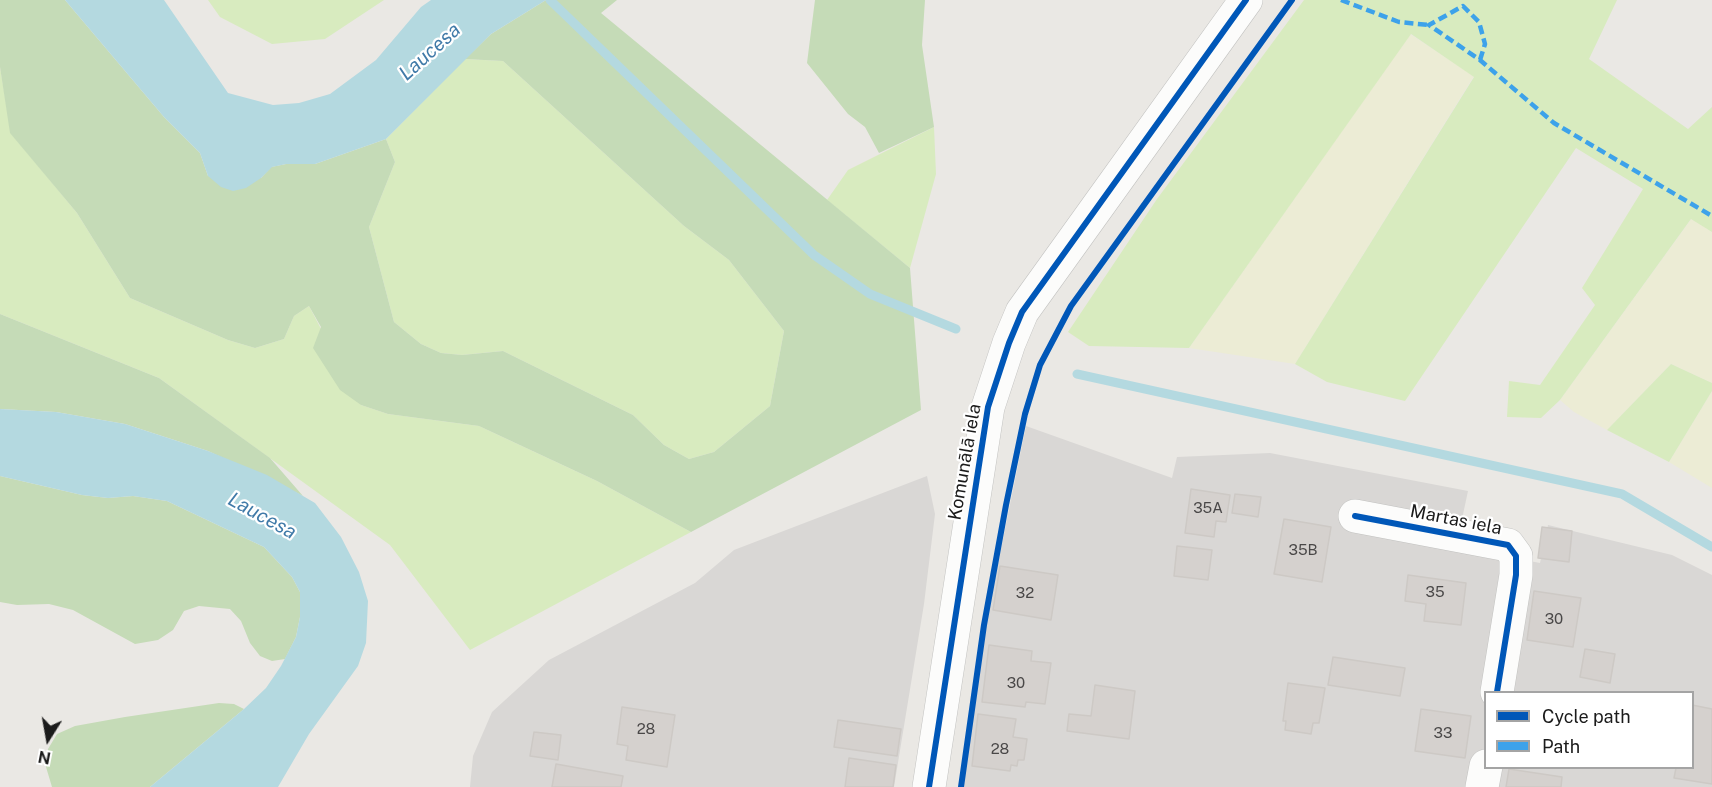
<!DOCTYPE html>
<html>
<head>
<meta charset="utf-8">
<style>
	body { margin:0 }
	#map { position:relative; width:1712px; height:787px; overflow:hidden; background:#eae8e4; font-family:"Public Sans",sans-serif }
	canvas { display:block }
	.legend { position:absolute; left:1484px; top:691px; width:210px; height:78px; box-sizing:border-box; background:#fff; border:2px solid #a4a4a4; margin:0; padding:8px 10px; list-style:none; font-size:18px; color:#1b1b1b }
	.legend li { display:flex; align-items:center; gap:12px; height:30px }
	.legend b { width:30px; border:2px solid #a4a4a4 }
	.north { position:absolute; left:18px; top:709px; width:60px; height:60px; -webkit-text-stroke:4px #fff; paint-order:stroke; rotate:191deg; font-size:16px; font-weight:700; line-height:24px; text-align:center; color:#1b1b1b }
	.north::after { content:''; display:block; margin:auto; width:21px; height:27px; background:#1b1b1b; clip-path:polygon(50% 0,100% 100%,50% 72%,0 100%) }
</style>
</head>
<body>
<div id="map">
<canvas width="1712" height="787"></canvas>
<ul class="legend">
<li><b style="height:8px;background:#0057b8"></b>Cycle path</li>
<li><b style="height:8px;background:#3da2ea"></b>Path</li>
</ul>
<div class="north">N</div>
</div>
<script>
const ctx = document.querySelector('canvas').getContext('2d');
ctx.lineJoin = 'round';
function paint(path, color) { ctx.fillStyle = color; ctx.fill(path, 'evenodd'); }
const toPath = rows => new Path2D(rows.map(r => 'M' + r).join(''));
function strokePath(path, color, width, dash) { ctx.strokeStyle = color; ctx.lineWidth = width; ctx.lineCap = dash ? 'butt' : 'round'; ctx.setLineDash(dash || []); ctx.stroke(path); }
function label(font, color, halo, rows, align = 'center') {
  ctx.font = font + ' "Public Sans",sans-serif'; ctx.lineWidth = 4.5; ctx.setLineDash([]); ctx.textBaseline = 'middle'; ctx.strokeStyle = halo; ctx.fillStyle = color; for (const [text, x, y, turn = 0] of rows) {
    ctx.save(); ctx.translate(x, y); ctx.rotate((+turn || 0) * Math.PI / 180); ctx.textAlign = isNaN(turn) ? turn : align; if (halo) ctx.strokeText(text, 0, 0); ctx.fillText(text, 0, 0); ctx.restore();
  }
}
paint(toPath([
	[1026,426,1172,478,1177,457,1270,453,1468,491,1456,547,1540,563,1548,525,1672,555,1712,575,1712,787,962,787,982,642],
	[1486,692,1692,692,1692,768,1486,768],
	[927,476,935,514,924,604,894,787,470,787,473,756,492,712,549,660,695,583,734,550]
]), '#d9d7d5');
paint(toPath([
	[1410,34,1474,76,1295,364,1189,348],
	[1692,218,1712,232,1712,383,1671,364,1607,430,1574,412,1560,400],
	[1712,391,1712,488,1669,462]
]), '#ececd5');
paint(toPath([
	[208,0,384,0,325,39,272,44,220,17],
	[1304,0,1617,0,1589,59,1688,129,1712,107,1712,232,1691,219,1560,400,1541,418,1507,417,1509,381,1540,385,1595,305,1582,288,1643,189,1576,148,1405,401,1327,382,1295,364,1474,77,1411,34,1189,348,1089,346,1068,332,1157,199],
	[465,59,503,61,684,226,729,260,784,331,770,406,714,452,689,459,664,445,633,415,503,351,462,355,441,353,421,344,394,322,369,227,395,162,386,139],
	[0,67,11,133,77,213,130,298,228,340,255,348,284,339,294,316,309,306,361,405,388,414,479,426,597,481,691,532,470,650,390,545,159,378,0,314],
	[934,127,936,174,910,268,827,200,848,170],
	[1671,364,1712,383,1712,391,1669,462,1607,430]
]), '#d8ebbf');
paint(toPath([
	[0,0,65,0,164,117,200,153,208,176,261,178,271,167,286,164,315,164,386,139,395,162,369,227,394,322,421,344,441,353,462,355,503,351,633,415,664,445,689,459,714,452,770,406,784,331,729,260,684,226,503,61,465,59,491,34,546,0,617,0,601,13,910,268,921,410,691,532,597,481,479,426,388,414,361,405,340,390,313,348,321,327,309,306,294,316,284,339,255,348,228,340,130,298,77,213,10,133,0,67],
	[815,0,925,0,922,45,934,127,879,153,865,127,848,114,807,63],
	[0,314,159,378,270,458,303,496,208,451,125,424,56,412,0,409],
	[0,476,82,495,108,498,133,496,167,501,264,547,292,577,300,592,300,617,296,637,285,659,272,661,260,656,250,643,241,621,230,609,199,606,184,611,173,630,158,640,135,644,73,610,49,604,17,605,0,602],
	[219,703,234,704,244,709,150,787,52,787,46,767,48,749,57,734,75,726,125,717]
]), '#c5dbb7');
paint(toPath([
	[65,0,164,0,228,93,273,105,299,103,330,94,376,60,421,7,431,0,546,0,491,34,386,139,315,164,286,164,272,167,261,178,246,188,233,191,221,187,208,176,200,153,164,117],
	[0,409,56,412,125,424,208,451,267,475,315,503,341,537,359,572,368,601,366,643,358,666,309,734,278,787,150,787,244,709,266,688,281,666,296,637,300,617,300,592,292,577,264,547,167,501,133,496,108,498,82,495,0,476]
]), '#b4d9e0');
strokePath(toPath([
	[550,0,814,255,870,294,956,329],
	[1077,374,1622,494,1712,547]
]), '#b4d9e0', 9);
const building = toPath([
	[1191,489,1230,495,1226,522,1216,521,1214,537,1185,533,1191,489],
	[1235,494,1261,497,1258,517,1232,513,1235,494],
	[1284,519,1331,527,1322,582,1274,574,1284,519],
	[1542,527,1572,531,1569,562,1538,558,1542,527],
	[1177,546,1212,550,1208,580,1174,576,1177,546],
	[1000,566,1058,575,1051,620,993,610,1000,566],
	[1408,575,1466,583,1461,625,1424,621,1426,604,1405,601,1408,575],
	[1534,591,1581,598,1573,647,1527,640,1534,591],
	[989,645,1032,651,1031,661,1051,663,1045,704,1026,702,1025,707,982,702,989,645],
	[1585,649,1615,654,1610,683,1580,677,1585,649],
	[1333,657,1405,668,1400,696,1328,685,1333,657],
	[1288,683,1325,688,1319,723,1313,723,1311,734,1285,730,1286,721,1283,721,1288,683],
	[1095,685,1135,691,1129,739,1067,731,1069,714,1091,716,1095,685],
	[1692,705,1712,709,1712,784,1674,778,1676,768,1692,768,1692,705],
	[622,707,675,715,667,767,626,760,628,746,617,744,622,707],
	[1421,709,1471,716,1465,758,1415,751,1421,709],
	[978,714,1016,719,1013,737,1027,739,1024,760,1018,760,1017,766,1011,765,1010,771,972,766,978,714],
	[838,720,901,729,897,756,834,747,838,720],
	[534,732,561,735,558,760,530,756,534,732],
	[849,758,896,765,893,787,845,787,849,758],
	[556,764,623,776,621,787,552,787,556,764],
	[1509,769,1562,777,1561,787,1506,787,1509,769]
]);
paint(building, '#d5d1ce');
strokePath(building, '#cdc9c5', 1.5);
const minor = toPath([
	[1355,516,1508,545,1516,556,1516,575,1497,692],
	[929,787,988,407,1009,343,1022,312,1246,0],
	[1482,787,1486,766]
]);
strokePath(minor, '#c2c2c0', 34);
strokePath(minor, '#fcfcfb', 33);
strokePath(toPath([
	[1341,0,1399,22,1429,25],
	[1480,60,1485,44,1479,22,1463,6,1429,25,1480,60,1554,123,1712,216]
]), '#3da2ea', 4.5, [9, 4.5]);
strokePath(toPath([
	[1355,516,1508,545,1516,556,1516,575,1497,692],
	[929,787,988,407,1009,343,1022,312,1246,0],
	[961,787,984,625,1006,505,1025,414,1040,365,1071,306,1292,0]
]), '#0057b8', 6);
label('15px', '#4a4848', null, [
	["35A",1208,508],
	["35B",1303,550],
	["35",1435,592],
	["32",1025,593],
	["30",1554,619],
	["30",1016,683],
	["28",646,729],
	["33",1443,733],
	["28",1000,749]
]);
label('18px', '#1b1b1b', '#fff', [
	["Komunālā iela",965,462,-80],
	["Martas iela",1456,520,11]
]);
label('italic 20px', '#407aa8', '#fff', [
	["Laucesa",430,52,-42],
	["Laucesa",262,516,29]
]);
</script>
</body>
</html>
